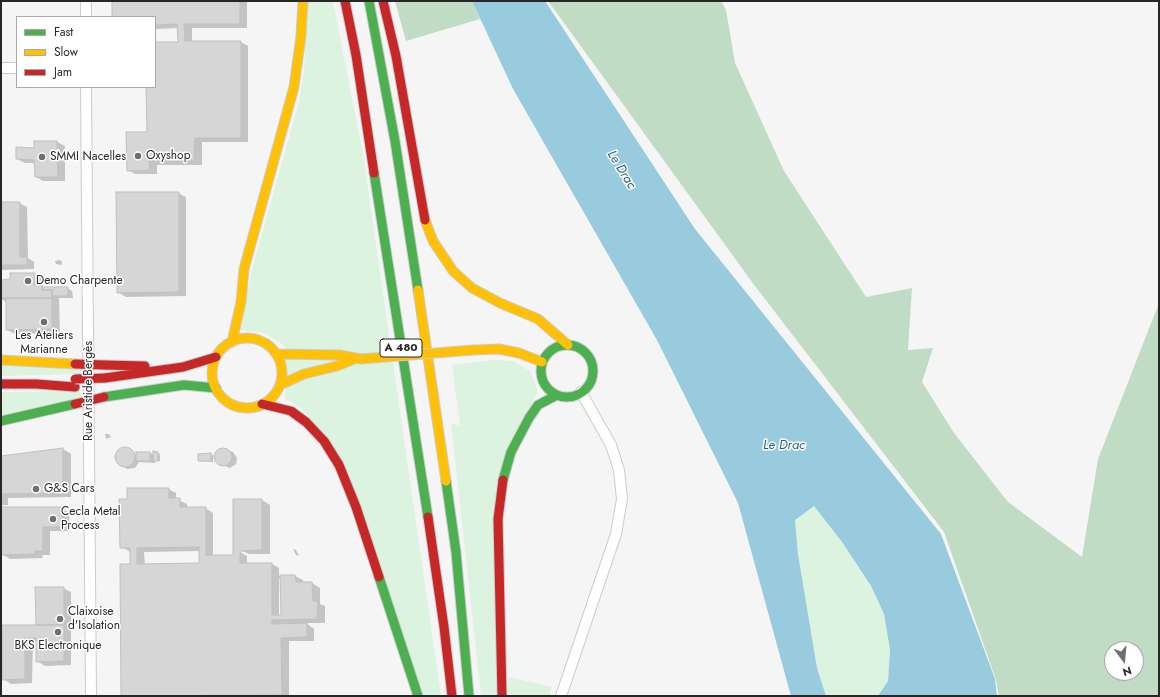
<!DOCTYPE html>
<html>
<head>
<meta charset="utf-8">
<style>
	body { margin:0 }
	#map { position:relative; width:1160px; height:697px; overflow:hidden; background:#f5f5f6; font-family:Jost,sans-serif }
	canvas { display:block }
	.frame { position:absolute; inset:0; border:2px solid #272727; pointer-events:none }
	.legend { position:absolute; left:16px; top:16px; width:140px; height:72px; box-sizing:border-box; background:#fff; border:1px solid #a9a9a9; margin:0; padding:5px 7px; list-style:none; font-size:12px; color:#272727 }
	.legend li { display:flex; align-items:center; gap:8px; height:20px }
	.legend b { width:20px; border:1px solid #a9a9a9 }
	.north { position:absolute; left:1104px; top:641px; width:40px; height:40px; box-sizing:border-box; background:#fff; border:1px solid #a9a9a9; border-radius:50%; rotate:164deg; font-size:11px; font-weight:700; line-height:16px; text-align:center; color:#272727 }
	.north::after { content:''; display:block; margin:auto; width:14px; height:18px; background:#6f6f6f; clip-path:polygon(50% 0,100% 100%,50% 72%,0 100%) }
</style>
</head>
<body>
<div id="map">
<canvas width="1160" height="697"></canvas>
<div class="frame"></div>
<ul class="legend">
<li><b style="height:5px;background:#4caf50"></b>Fast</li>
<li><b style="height:5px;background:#ffc107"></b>Slow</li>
<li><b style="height:5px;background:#c62828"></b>Jam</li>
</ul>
<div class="north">N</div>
</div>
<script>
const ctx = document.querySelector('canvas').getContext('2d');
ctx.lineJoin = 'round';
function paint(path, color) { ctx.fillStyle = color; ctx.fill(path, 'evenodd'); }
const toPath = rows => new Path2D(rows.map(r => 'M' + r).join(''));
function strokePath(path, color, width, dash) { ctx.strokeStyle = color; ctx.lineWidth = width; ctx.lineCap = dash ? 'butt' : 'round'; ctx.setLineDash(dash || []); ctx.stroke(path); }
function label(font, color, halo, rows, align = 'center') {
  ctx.font = font + ' Jost,sans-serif'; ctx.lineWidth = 3; ctx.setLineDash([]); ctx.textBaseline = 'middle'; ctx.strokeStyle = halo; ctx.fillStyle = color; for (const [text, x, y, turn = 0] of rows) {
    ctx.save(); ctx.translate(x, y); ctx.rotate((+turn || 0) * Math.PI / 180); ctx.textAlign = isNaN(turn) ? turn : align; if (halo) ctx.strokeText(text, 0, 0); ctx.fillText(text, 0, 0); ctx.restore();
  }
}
paint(toPath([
	[307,1,333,1,363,154,441,696,422,696,360,503,304,411,285,398,285,346,264,333,241,330,251,273,299,102,304,70],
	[494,360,513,361,530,371,538,392,517,430,497,480,498,696,481,696,451,424,460,425,452,365],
	[1,364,76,368,83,371,76,374,1,376],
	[79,391,83,398,1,415,1,392],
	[814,506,842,542,871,587,884,614,890,650,888,681,878,696,826,696,817,668,798,554,795,519],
	[509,677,552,687,549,696,507,696]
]), '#dcf3df');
paint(toPath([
	[395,1,472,1,480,19,406,41],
	[548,1,721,1,726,10,735,63,784,171,866,297,912,288,908,350,933,348,922,382,954,433,1008,502,1082,557,1098,459,1159,303,1159,696,999,696,996,680,944,532,755,286],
	[1112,649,1136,649,1136,673,1112,673]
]), '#c0dcc4');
paint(toPath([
	[472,1,545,1,695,229,941,534,995,679,997,696,878,696,888,681,890,650,884,614,871,586,842,542,814,506,795,520,798,554,817,668,826,696,791,696,738,503,657,340,513,89]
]), '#99cbde');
paint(toPath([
	[113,1,247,1,247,28,192,28,192,42,241,42,248,46,248,142,202,142,202,165,157,165,157,174,135,174,128,170,148,133,147,87,155,87,155,43,179,43,179,28,155,29,155,17,113,17],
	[57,142,65,146,65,181,43,181,36,177,35,163,25,163,17,159,35,149],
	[178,193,186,197,186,296,126,297,118,292],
	[1,203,19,203,27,207,28,258,34,262,34,269,1,270],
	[60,260,62,262,62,265,56,264,55,261],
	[34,274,42,279,42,286,45,288,67,288,72,291,73,298,59,298,60,333,15,334,7,330,7,302,1,299,1,281,11,280],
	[105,434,109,434,111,437,106,439],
	[220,448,233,452,237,458,236,464,230,468,217,463,214,457,217,451],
	[63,449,71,454,71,497,8,498,8,505,1,505,1,457],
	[120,450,128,450,137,456,137,453,150,453,154,455,158,453,160,454,160,461,155,461,155,463,139,462,135,468,127,469,117,461,116,455],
	[211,454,213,455,213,462,199,461],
	[168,489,176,493,176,499,187,504,187,508,205,508,213,513,213,556,234,556,234,500,262,500,270,505,270,554,249,554,240,550,240,552,247,556,247,564,272,564,279,568,279,576,295,576,303,580,303,583,312,583,320,588,320,604,325,606,325,623,306,623,314,629,314,641,289,641,289,696,122,696,121,565,131,565,131,552,121,547,128,500],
	[200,551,200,564,145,565,144,552],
	[279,578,281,578,282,616,279,616],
	[62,508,69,513,70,531,50,531,50,555,42,555,43,558,10,559,2,554],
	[293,549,296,550,299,556,296,555],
	[63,588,71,592,71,665,45,666,37,661,37,642,33,642,32,683,11,684,3,679,3,626,37,626]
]), '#0003');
const building = toPath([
	[112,1,240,1,240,24,184,24,185,41,241,41,241,138,195,138,194,161,149,161,150,170,127,171,126,132,147,132,146,87,155,87,155,42,178,42,177,24,155,25,155,17,112,17,112,1],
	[34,141,57,141,58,177,35,177,34,160,16,159,16,147,34,148,34,141],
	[116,192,179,192,179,292,117,293,116,192],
	[1,202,20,202,20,257,27,257,27,265,1,265,1,202],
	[10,273,35,273,34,285,42,285,42,290,52,290,52,298,1,298,1,280,10,279,10,273],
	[42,287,68,287,68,296,52,296,52,290,42,290,42,287],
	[6,298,52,298,52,329,6,330,6,298],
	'115 457a10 10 0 1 1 20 0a10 10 0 1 1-20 0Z',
	'214 457a9 9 0 1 1 18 0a9 9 0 1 1-18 0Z',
	[63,448,63,493,1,494,1,456,63,448],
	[153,451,158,452,158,461,153,461,153,451],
	[136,452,150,452,150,461,136,461,136,452],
	[211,453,211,461,198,461,198,454,211,453],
	[127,488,169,488,169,498,180,498,180,507,206,507,206,555,233,555,233,499,262,499,262,550,240,551,240,563,272,563,272,615,281,615,280,575,295,575,296,582,312,582,313,601,318,601,317,619,272,620,272,624,307,623,307,637,281,638,282,695,121,696,120,564,130,564,130,548,120,548,119,499,127,499,127,488],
	[199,547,199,563,137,564,137,548,199,547],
	[1,507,62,507,62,527,43,527,43,551,35,551,35,554,1,555,1,507],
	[35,587,64,587,64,625,36,625,35,587],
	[2,625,64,625,64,661,36,662,36,638,25,638,25,679,2,680,2,625]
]);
paint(building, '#d7d6d7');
strokePath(building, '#bfbfc0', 1);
const street = toPath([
	[86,1,86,17],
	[1,68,17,68],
	[86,87,91,696],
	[561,696,616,534,622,499,619,470,611,445,581,392]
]);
const fast = toPath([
	[369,1,395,141,418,290],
	[374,173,428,517],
	'541 371a26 26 0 1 1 52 0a26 26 0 1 1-52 0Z',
	[104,397,184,385,216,388],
	[1,421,75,404],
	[503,480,511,452,529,418,538,405,557,395],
	[446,481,456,552,469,696],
	[379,577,418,696]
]);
const slow = toPath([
	[425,220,433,241,453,271,472,288,500,303,538,319,568,345],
	[418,290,446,481],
	'212 373a35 35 0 1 1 70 0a35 35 0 1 1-70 0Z',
	[232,342,241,302,244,269,294,87,301,36,303,1],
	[473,350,499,349,519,353,542,362],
	[276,354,339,355,361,359],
	[1,360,75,364],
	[280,385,304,374,337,366,354,359]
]);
const jam = toPath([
	[345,1,356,55,374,173],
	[383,1,396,56,425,220],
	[105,365,145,366],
	[105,378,183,367,216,357],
	[1,384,36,384,75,387],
	[262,404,291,411,306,422,324,441,339,465,356,507,379,577],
	[428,517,444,627,452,696],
	[502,696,498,519,503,480]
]);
strokePath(street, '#cccccd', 12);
strokePath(fast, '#cccccd', 11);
strokePath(slow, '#cccccd', 11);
strokePath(jam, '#cccccd', 11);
strokePath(street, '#fefefe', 10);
strokePath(fast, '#4caf50', 9);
strokePath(slow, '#ffc107', 9);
strokePath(jam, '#c62828', 9);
const slowBridge = toPath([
	[361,359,473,350]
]);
const jamBridge = toPath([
	[75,364,105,365],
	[75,379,105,378],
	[75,404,104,397]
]);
strokePath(slowBridge, '#cccccd', 11, []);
strokePath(jamBridge, '#cccccd', 11, []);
strokePath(slowBridge, '#ffc107', 9);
strokePath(jamBridge, '#c62828', 9);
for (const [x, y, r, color] of [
	[138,156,4,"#6f6f6f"],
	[42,157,4,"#6f6f6f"],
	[28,281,4,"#6f6f6f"],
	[44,322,4,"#6f6f6f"],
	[36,489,4,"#6f6f6f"],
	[53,519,4,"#6f6f6f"],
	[60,619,4,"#6f6f6f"],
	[58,632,4,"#6f6f6f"]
]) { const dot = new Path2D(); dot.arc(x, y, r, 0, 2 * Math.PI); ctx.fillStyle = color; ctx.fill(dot); strokePath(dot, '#fff', 1.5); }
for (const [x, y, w] of [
	[401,348,42]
]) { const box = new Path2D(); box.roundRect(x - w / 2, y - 9, w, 18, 3); ctx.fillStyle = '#fff'; ctx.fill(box); strokePath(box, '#272727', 1); }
label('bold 11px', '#272727', null, [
	["A 480",401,348]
]);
label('12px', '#272727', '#fff', [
	["Oxyshop",146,156],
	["SMMI Nacelles",50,157],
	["Demo Charpente",36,281],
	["Les Ateliers",44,336,"center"],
	["Marianne",44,350,"center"],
	["G&S Cars",44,489],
	["Cecla Metal",61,512],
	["Process",61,526],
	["Claixoise",68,612],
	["d'Isolation",68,626],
	["BKS Electronique",58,646,"center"]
], 'left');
label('12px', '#272727', '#fff', [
	["Rue Aristide Bergès",89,391,-90]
]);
label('italic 13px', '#265e72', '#fff', [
	["Le Drac",621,170,58],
	["Le Drac",784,446]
]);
</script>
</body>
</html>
